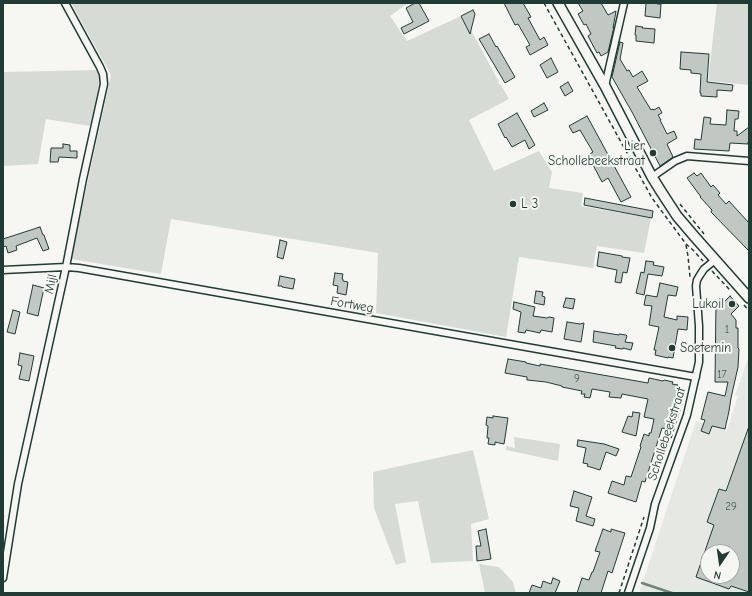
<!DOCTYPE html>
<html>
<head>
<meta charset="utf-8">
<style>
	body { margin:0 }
	#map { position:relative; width:752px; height:596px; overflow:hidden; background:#f6f6f2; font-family:"Comic Neue",sans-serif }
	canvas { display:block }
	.frame { position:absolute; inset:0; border:4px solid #1f3d34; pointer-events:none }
	.north { position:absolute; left:700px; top:544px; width:40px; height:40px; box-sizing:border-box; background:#f6f6f2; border:1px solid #a0aca6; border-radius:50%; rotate:193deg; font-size:11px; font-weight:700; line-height:16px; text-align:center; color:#1f3d34 }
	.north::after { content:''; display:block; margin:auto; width:14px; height:18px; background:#1f3d34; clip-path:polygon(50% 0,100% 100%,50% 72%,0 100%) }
</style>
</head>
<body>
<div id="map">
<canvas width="752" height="596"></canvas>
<div class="frame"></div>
<div class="north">N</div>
</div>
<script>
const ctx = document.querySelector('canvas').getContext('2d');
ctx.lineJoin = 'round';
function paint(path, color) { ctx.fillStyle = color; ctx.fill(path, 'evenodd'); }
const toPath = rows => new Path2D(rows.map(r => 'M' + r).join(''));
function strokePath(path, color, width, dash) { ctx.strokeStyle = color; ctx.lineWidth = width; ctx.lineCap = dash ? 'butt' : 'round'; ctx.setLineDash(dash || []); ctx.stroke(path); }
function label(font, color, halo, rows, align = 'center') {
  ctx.font = font + ' "Comic Neue",sans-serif'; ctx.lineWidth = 4; ctx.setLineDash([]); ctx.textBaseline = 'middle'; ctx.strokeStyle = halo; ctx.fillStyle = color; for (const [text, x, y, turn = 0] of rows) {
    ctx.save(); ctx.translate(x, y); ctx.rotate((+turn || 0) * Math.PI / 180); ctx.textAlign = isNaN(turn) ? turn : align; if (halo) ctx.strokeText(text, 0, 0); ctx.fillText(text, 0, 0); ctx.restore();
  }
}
paint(toPath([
	[749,356,749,593,639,593,696,421,727,430,738,396,735,395],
	[708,552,732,552,732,576,708,576]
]), '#e6e8e4');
paint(toPath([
	[71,3,408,3,390,16,407,41,461,16,464,22,466,21,499,82,498,82,500,85,501,85,509,99,469,120,494,171,539,151,552,172,549,188,583,193,581,206,651,218,644,253,597,246,593,268,519,257,506,337,376,313,378,253,171,219,161,274,71,259,111,75],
	[717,3,749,3,749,85,708,81],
	[98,70,100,80,90,126,46,119,38,164,3,166,3,72],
	[514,437,560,444,558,461,506,450,506,446,515,448],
	[473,450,489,519,471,524,473,561,431,563,418,501,395,504,406,562,396,565,374,508,373,472],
	[479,564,499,567,513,582,516,593,485,593]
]), '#d6dbd6');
strokePath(toPath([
	[642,583,672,593]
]), '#72847d', 2.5);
const building = toPath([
	[415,3,419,3,429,21,404,34,401,28,413,22,406,8,415,3],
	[504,3,523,3,531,17,528,18,540,40,544,37,548,45,530,55,526,47,530,45,518,24,515,25,504,3],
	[578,3,601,3,608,15,616,11,613,28,614,27,608,52,601,56,599,52,597,53,588,36,591,34,586,24,584,25,578,14,583,11,578,3],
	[646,3,657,3,657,4,661,4,660,18,645,16,646,3],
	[473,10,475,14,470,34,461,16,473,10],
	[636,26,643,27,642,28,655,29,654,43,636,41,636,35,635,35,636,26],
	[489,34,496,47,497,46,515,77,505,83,479,39,489,34],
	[620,42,623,43,620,59,627,71,629,70,633,77,642,71,648,81,637,87,651,110,653,109,654,110,659,107,662,113,658,115,661,120,660,120,667,134,674,131,677,138,667,144,673,157,660,166,632,112,612,77,620,42],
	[681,52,709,54,707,82,733,85,732,91,717,90,717,97,701,96,701,93,700,93,701,74,691,73,691,70,680,69,681,52],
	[551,58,558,72,547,78,540,65,551,58],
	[568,82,573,91,565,96,560,87,568,82],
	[544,103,548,110,534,117,531,111,544,103],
	[727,110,739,111,738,119,735,119,734,131,737,131,737,136,749,127,749,142,748,142,748,144,730,143,729,151,694,149,695,139,701,140,704,117,711,118,710,124,726,125,727,110],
	[517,113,535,145,529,149,525,140,512,147,506,137,505,138,498,124,517,113],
	[587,116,631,197,621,202,608,178,602,182,593,165,591,166,587,159,589,158,588,155,593,152,580,130,573,133,569,126,587,116],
	[63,144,70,145,70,151,77,151,77,158,59,157,58,162,50,162,51,148,63,148,63,144],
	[694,173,697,176,701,173,711,187,713,185,720,193,718,195,726,204,729,201,749,223,749,251,711,212,712,210,700,197,701,197,687,178,694,173],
	[585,198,653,211,652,218,584,205,585,198],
	[40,227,43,235,44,235,49,249,43,251,37,238,16,246,17,250,8,253,6,246,3,247,3,239,40,227],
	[280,240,287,242,283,259,277,257,280,240],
	[599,252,622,256,622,257,630,258,627,273,623,272,621,283,615,282,617,270,597,266,599,252],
	[646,261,654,262,653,265,664,267,662,276,648,274,644,295,636,293,641,272,644,273,646,261],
	[335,273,343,274,342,279,343,279,343,281,348,282,346,295,337,293,338,286,333,285,335,273],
	[280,276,295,279,293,289,282,287,282,286,278,286,280,276],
	[660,283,678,287,676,296,668,295,664,317,677,320,677,316,688,317,687,330,678,329,673,358,668,357,668,358,655,355,656,350,654,350,659,327,649,325,652,306,644,305,646,295,657,297,660,283],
	[33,285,44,288,38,316,27,313,33,285],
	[536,291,543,292,542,296,545,297,544,305,534,303,536,291],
	[730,296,739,306,731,314,736,320,736,328,738,328,738,348,739,349,738,367,731,398,729,411,725,429,712,426,709,434,701,431,705,420,701,419,708,392,725,396,728,382,715,382,716,302,725,301,730,296],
	[566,298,575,299,573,309,563,307,566,298],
	[514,302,535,307,533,316,547,318,549,317,554,318,552,332,541,330,540,333,526,330,525,333,518,332,521,312,513,309,514,302],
	[13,310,20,312,15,334,7,332,13,310],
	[567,322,580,324,584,323,581,342,564,339,567,322],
	[594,331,619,335,619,334,626,335,627,336,625,342,633,343,631,350,623,348,623,349,615,348,616,346,593,342,594,331],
	[20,353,34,356,29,381,19,379,22,366,18,365,20,353],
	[508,359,526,362,526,363,540,366,540,364,648,383,649,378,663,381,664,380,673,382,672,384,678,385,668,429,662,428,645,482,642,481,636,502,608,493,612,481,624,485,626,476,631,477,641,447,640,446,644,434,649,436,649,433,651,433,654,419,644,417,648,399,622,394,621,398,609,397,610,392,592,389,590,398,584,397,585,394,581,394,582,391,562,387,562,386,546,382,527,380,527,377,505,373,508,359],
	[633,412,640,413,636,436,622,432,628,416,632,417,633,412],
	[493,416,508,418,504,444,495,442,495,445,488,444,489,438,487,438,488,426,486,425,487,417,493,418,493,416],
	[748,429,749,430,749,592,731,586,729,589,696,577,714,525,707,522,719,489,726,491,748,429],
	[708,552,732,552,732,576,708,576,708,552],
	[578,440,604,444,619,449,616,456,606,452,600,470,587,466,588,464,583,463,586,448,577,446,578,440],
	[574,491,592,497,586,516,595,519,593,526,576,521,579,508,570,506,574,491],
	[486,529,491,559,477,561,476,546,481,546,478,531,486,529],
	[603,529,611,532,611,529,625,533,612,573,608,571,601,593,577,593,582,578,589,580,592,572,593,572,600,552,595,551,603,529],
	[553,578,560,581,555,593,529,593,532,585,541,588,543,581,551,584,553,578]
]);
paint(building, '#c1c8c3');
strokePath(building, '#1f3d34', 1);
const minor = toPath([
	[605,86,624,3],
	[652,177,675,161,687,156,749,161],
	[3,270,66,267,79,268,696,377],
	[3,578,18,484,66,267,83,179,104,84,103,74,100,67,65,3],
	[628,593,650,528,655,504,687,415,699,362,699,326,696,286,697,280,700,275,704,269,715,260]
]);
const primary = toPath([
	[558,3,605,86,652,177,662,193,677,216,694,236,749,298]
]);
strokePath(minor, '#1f3d34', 9);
strokePath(primary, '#1f3d34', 12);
strokePath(toPath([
	[544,3,652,198,686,244,693,250,703,261],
	[680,204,704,234],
	[686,245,688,256,690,277],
	[712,271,730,290],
	[744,305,749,311],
	[671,438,682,403],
	[619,593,644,517]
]), '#1f3d34', 1.5, [4, 3]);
strokePath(minor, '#f6f6f2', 6);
strokePath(primary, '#f6f6f2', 9);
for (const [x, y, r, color] of [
	[653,153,4,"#1f3d34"],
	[513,204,4,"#1f3d34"],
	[732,304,4,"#1f3d34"],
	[672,348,4,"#1f3d34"]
]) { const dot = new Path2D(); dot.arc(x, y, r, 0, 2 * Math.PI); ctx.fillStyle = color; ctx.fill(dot); strokePath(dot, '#f6f6f2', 1.5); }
label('11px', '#486058', null, [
	["1",727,330],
	["17",722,375],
	["9",577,379],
	["29",731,507]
]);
label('13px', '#1f3d34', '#f6f6f2', [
	["Lier",645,146],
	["Schollebeekstraat",645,161],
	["L 3",521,204,"left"],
	["Lukoil",724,304],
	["Soetemin",680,348,"left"]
], 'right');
label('13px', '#1f3d34', '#f6f6f2', [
	["Mijl",51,284,-78],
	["Fortweg",352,305,10],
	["Schollebeekstraat",667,434,-72]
]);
</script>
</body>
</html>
